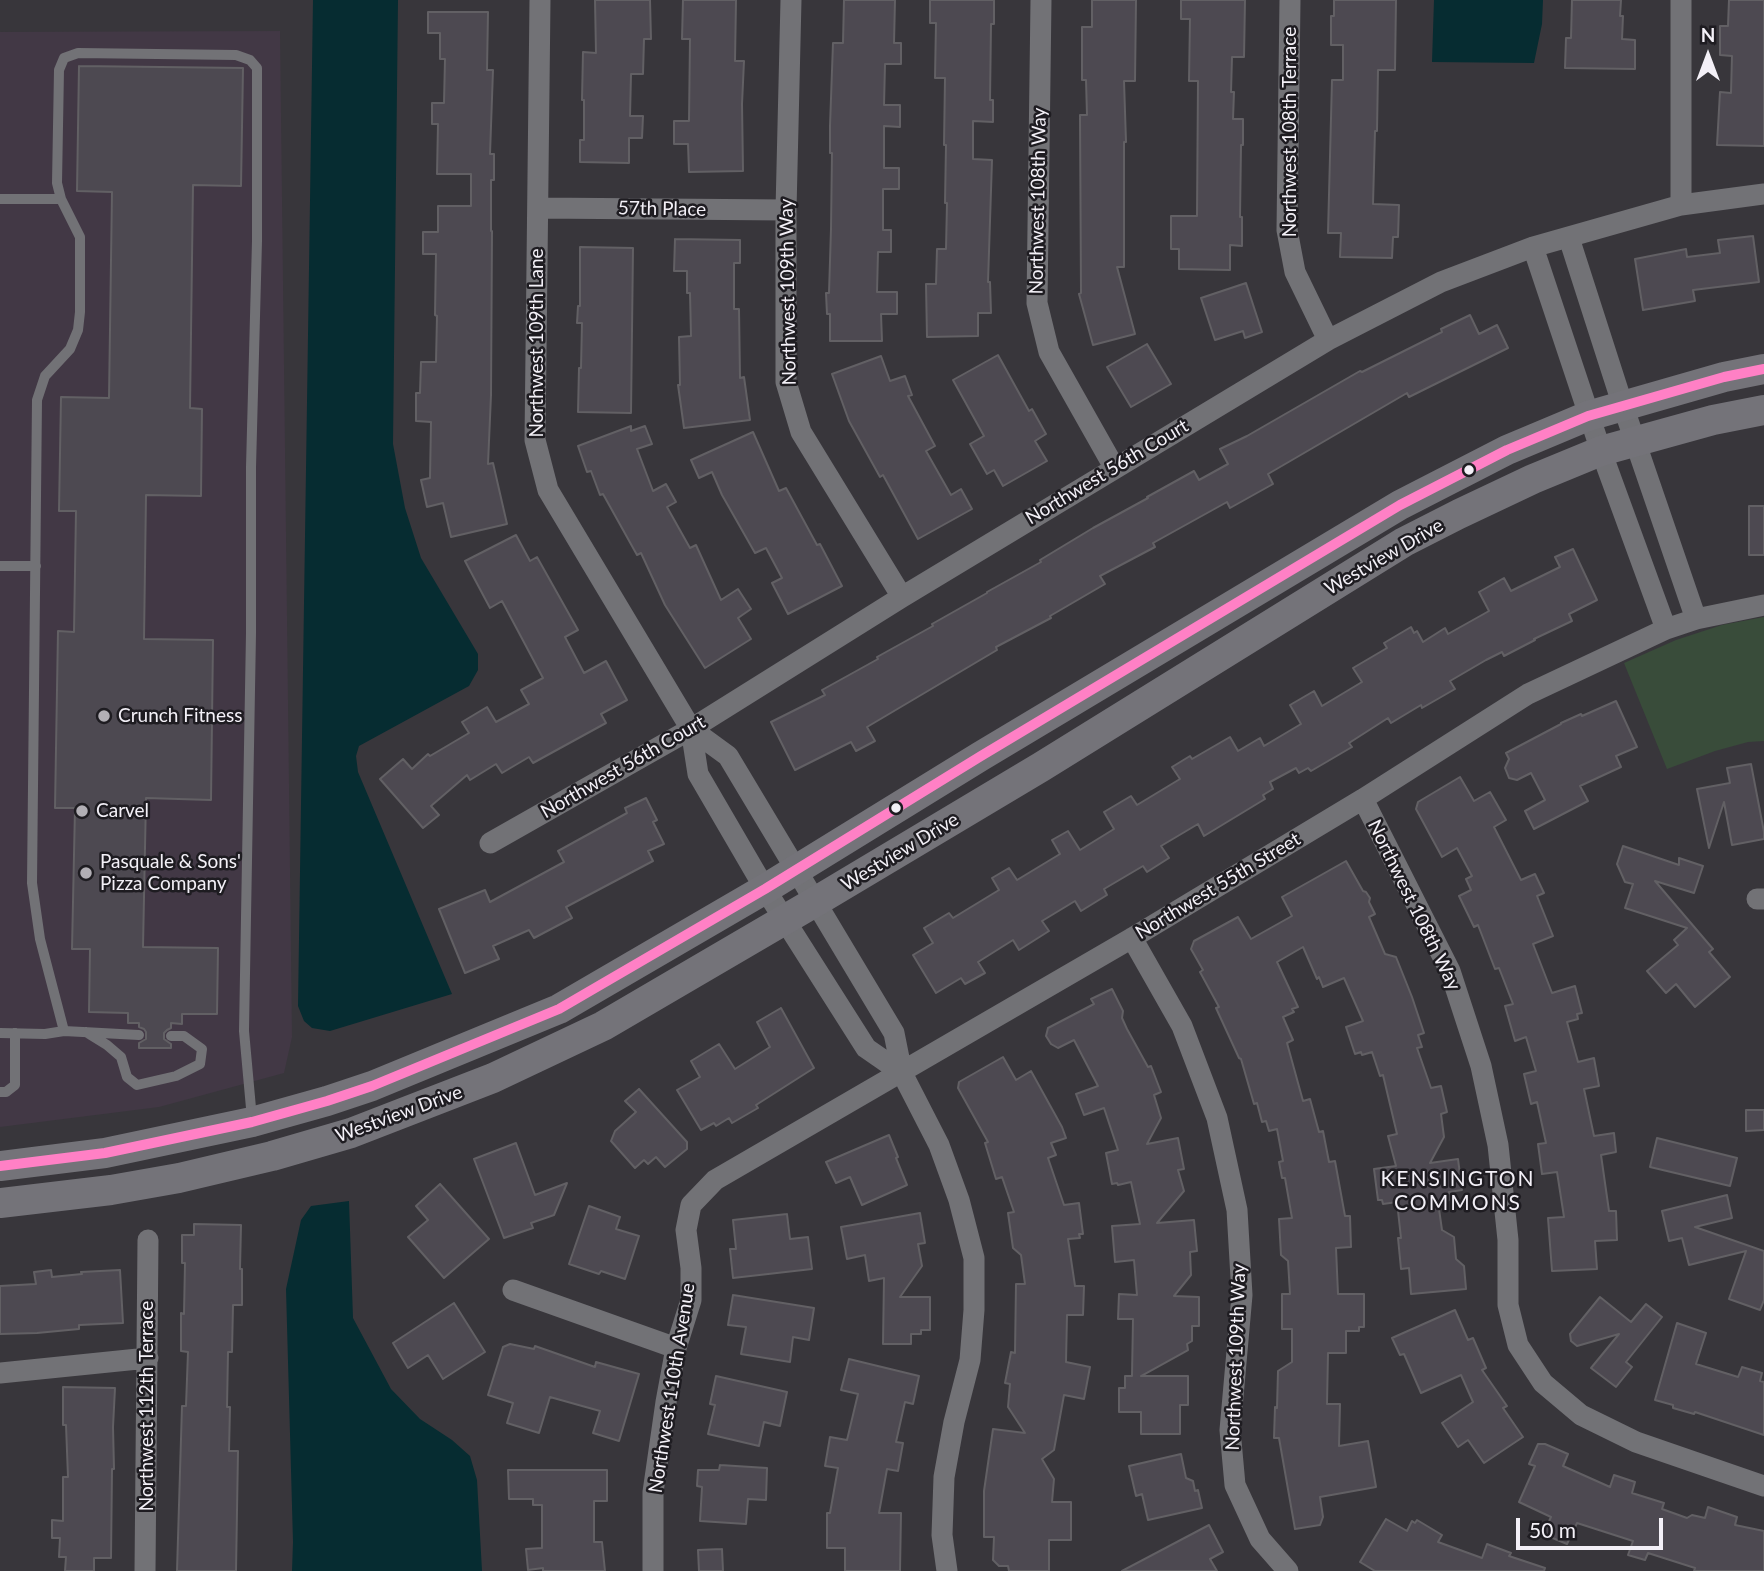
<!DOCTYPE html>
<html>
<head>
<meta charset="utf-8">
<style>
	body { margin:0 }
	#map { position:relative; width:1764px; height:1571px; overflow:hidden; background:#38363b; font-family:Lato,sans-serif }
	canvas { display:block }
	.north { position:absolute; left:1673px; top:21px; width:70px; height:70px; -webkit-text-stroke:5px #1e1c21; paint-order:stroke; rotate:0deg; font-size:19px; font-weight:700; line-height:28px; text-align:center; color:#f3f0f7 }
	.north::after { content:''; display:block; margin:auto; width:24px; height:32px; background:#f3f0f7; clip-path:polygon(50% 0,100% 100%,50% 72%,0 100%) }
	.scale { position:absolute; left:1516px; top:1518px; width:147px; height:32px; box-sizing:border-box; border:4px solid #f3f0f7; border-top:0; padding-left:9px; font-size:21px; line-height:24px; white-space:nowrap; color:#f3f0f7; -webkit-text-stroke:5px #1e1c21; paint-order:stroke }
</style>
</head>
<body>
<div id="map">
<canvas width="1764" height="1571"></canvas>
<div class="north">N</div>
<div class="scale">50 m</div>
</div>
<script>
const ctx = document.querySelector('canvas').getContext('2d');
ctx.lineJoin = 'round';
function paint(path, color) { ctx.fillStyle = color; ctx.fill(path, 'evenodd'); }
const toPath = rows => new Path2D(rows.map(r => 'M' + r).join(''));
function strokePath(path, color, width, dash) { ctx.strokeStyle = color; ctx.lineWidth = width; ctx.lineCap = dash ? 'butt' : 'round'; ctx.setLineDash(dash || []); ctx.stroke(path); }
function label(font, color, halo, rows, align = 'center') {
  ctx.font = font + ' Lato,sans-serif'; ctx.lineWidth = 5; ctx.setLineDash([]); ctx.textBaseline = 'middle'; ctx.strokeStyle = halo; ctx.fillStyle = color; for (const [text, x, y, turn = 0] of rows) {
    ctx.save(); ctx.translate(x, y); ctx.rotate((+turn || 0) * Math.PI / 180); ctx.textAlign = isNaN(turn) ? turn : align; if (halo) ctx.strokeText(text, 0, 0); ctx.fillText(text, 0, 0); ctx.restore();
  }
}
paint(toPath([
	[280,31,292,1037,284,1073,159,1107,0,1127,0,32]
]), '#423845');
paint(toPath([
	[1764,617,1764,741,1748,742,1715,751,1667,769,1624,663,1676,640,1722,625]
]), '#394c3a');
paint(toPath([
	[313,0,398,0,393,444,405,508,421,558,478,654,478,670,469,686,359,746,356,756,358,772,452,994,330,1031,312,1028,304,1021,298,1006],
	[1434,0,1543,0,1542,24,1534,63,1432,62],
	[349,1201,353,1318,391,1389,420,1419,452,1440,470,1456,477,1480,482,1571,292,1571,293,1542,286,1289,301,1220,311,1206]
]), '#062c31');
const building = toPath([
	[595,0,650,0,651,39,644,39,643,74,631,74,630,116,643,116,642,138,629,138,629,163,580,162,580,140,584,140,584,100,582,100,583,52,596,53,595,0],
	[683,0,736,0,735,61,744,61,742,104,743,171,689,172,688,144,674,144,674,121,689,121,690,39,682,39,683,0],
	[844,0,895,0,894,43,901,43,901,64,885,64,884,105,900,105,900,127,884,126,884,168,899,168,899,189,883,189,883,230,891,230,891,252,878,252,877,292,897,292,897,314,881,314,882,341,830,341,830,314,827,314,826,293,829,293,831,229,832,153,830,153,830,126,833,43,843,43,844,0],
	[930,0,994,0,994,24,991,24,990,100,993,100,993,122,973,121,973,159,992,160,988,282,990,282,991,313,978,313,978,336,927,337,926,284,936,284,937,249,946,249,947,203,945,203,946,145,944,145,945,78,935,78,936,23,930,23,930,0],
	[1092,0,1136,0,1135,81,1124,81,1126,142,1124,142,1124,267,1117,267,1135,334,1093,345,1079,294,1081,293,1080,115,1087,115,1086,80,1082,80,1082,27,1092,27,1092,0],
	[1181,0,1245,0,1244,57,1232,57,1231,92,1234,92,1233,119,1243,119,1243,145,1241,145,1240,217,1242,217,1242,246,1230,245,1230,270,1179,269,1179,249,1171,249,1171,216,1197,216,1198,81,1189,81,1190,19,1181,19,1181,0],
	[1334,0,1396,0,1395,70,1378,70,1377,131,1375,131,1373,204,1399,205,1398,237,1393,237,1392,258,1340,257,1341,233,1328,233,1332,80,1343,80,1343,45,1331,45,1331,16,1334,16,1334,0],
	[1572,0,1621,0,1620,16,1623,16,1622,39,1635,40,1635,69,1565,68,1566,38,1571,38,1572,0],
	[1729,0,1764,0,1764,146,1717,145,1720,92,1731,93,1732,56,1720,55,1720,26,1728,26,1729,0],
	[428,12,488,12,487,70,493,70,490,154,494,154,494,180,491,180,491,231,492,231,491,395,488,464,493,463,507,524,451,537,443,503,427,507,421,480,430,478,431,422,416,421,416,393,420,393,421,362,436,362,437,316,435,315,436,254,423,254,423,232,438,232,438,206,471,206,471,174,437,174,438,124,432,124,432,103,444,103,445,59,440,59,440,33,428,33,428,12],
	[79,66,243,68,241,186,193,185,190,408,202,409,201,496,146,495,144,639,213,640,211,800,146,798,143,947,218,948,217,1014,182,1014,182,1024,171,1023,171,1028,167,1030,164,1033,164,1039,171,1044,171,1048,139,1048,139,1043,146,1039,146,1032,144,1029,139,1027,139,1023,128,1023,128,1013,89,1012,90,949,72,949,75,808,55,808,58,631,74,632,76,511,59,511,61,397,109,398,112,192,77,191,79,66],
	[1753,236,1759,282,1693,290,1695,301,1643,310,1635,259,1686,249,1687,257,1720,253,1718,240,1753,236],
	[675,239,740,240,740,263,734,263,734,309,739,309,740,378,744,377,750,420,684,428,678,385,680,385,679,337,691,336,690,293,687,293,687,271,674,271,675,239],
	[580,247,633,248,631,413,578,412,579,368,581,368,582,323,577,323,578,306,580,306,580,247],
	[1246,283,1262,332,1245,338,1243,331,1215,340,1201,298,1246,283],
	[1470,315,1479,334,1497,325,1508,348,1409,397,1407,393,1268,474,1273,484,1230,508,1227,502,1153,543,1155,547,1100,576,1105,584,1050,616,1051,618,996,647,997,650,867,727,875,741,856,751,851,742,795,770,771,722,825,695,822,690,878,659,877,657,933,626,932,624,987,593,987,592,1041,562,1040,560,1093,528,1148,498,1147,497,1194,471,1199,480,1228,464,1220,449,1247,436,1360,371,1362,372,1442,332,1441,329,1470,315],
	[1147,344,1171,384,1131,407,1107,367,1147,344],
	[998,355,1029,411,1032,409,1046,434,1035,441,1047,461,1003,486,994,470,987,474,970,444,984,436,953,380,998,355],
	[881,356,890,381,905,376,912,395,908,396,935,446,926,451,951,495,961,489,972,509,918,539,883,475,880,477,849,421,832,374,881,356],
	[631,426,631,431,645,426,652,444,637,449,653,491,666,484,676,502,667,507,690,548,696,545,721,600,738,589,751,609,738,618,751,639,705,668,665,605,641,553,637,555,603,494,600,495,591,471,587,472,578,446,631,426],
	[753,432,779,491,786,488,817,545,820,544,842,586,788,614,772,583,782,578,766,548,755,553,722,495,712,472,699,478,691,460,753,432],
	[1749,506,1764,506,1764,555,1749,555,1749,506],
	[516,535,530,561,537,557,578,630,565,637,584,673,606,661,627,700,601,714,606,723,533,763,529,757,502,773,496,764,470,780,467,775,431,806,439,815,423,828,380,779,403,759,412,769,428,754,430,756,469,733,462,722,487,707,496,722,529,704,521,690,543,678,502,601,490,608,465,561,516,535],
	[1573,549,1597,600,1569,614,1572,621,1534,639,1535,640,1504,656,1502,652,1486,660,1450,681,1455,689,1422,708,1421,705,1391,723,1388,718,1349,743,1352,747,1311,771,1308,768,1299,773,1296,768,1270,782,1273,789,1263,795,1265,799,1204,836,1198,824,1161,846,1169,858,1147,872,1143,866,1104,889,1107,895,1081,911,1075,901,1042,921,1049,931,1019,950,1013,940,978,962,985,973,965,984,961,978,936,993,913,955,933,943,924,928,949,913,953,918,999,890,992,878,1009,868,1017,880,1060,854,1052,840,1068,831,1080,850,1114,829,1104,812,1131,796,1137,805,1180,779,1172,767,1190,756,1192,759,1230,737,1238,751,1260,738,1264,746,1301,724,1290,705,1314,691,1322,706,1362,682,1353,668,1387,648,1384,643,1411,627,1414,633,1417,631,1423,642,1445,628,1448,634,1489,611,1479,592,1504,578,1511,591,1560,567,1555,557,1573,549],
	[1616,701,1637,747,1616,756,1621,767,1580,786,1588,801,1534,829,1525,811,1545,800,1531,773,1517,780,1509,778,1505,768,1509,759,1506,753,1561,724,1561,723,1581,714,1582,716,1616,701],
	[1751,764,1764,832,1764,839,1732,845,1724,802,1709,848,1697,789,1730,783,1727,768,1751,764],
	[1460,777,1474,801,1490,792,1506,820,1494,827,1521,880,1535,874,1544,893,1537,896,1553,936,1533,944,1552,993,1575,986,1582,1013,1577,1014,1578,1019,1567,1022,1578,1062,1594,1058,1599,1086,1584,1089,1594,1136,1614,1133,1616,1152,1601,1155,1609,1211,1616,1211,1617,1240,1595,1241,1597,1269,1552,1271,1548,1218,1564,1217,1557,1172,1542,1174,1538,1144,1546,1143,1537,1102,1531,1104,1524,1074,1536,1071,1526,1037,1515,1041,1505,1006,1513,1004,1499,968,1495,969,1478,925,1474,927,1459,896,1471,890,1466,879,1472,876,1457,848,1442,857,1416,809,1418,802,1460,777],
	[646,798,657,820,653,822,664,844,648,851,653,861,566,907,572,918,534,938,529,930,493,946,499,959,465,973,439,909,485,890,490,902,564,862,558,851,627,813,625,808,646,798],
	[1623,846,1679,865,1679,858,1703,866,1694,893,1655,881,1713,949,1709,952,1730,977,1695,1007,1676,984,1666,993,1647,971,1678,945,1674,940,1687,928,1625,908,1633,884,1625,882,1617,864,1623,846],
	[1346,861,1363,891,1366,892,1370,898,1369,902,1375,914,1369,917,1385,954,1396,957,1412,997,1424,1033,1418,1035,1422,1047,1417,1048,1431,1088,1441,1086,1447,1112,1441,1114,1444,1137,1430,1163,1458,1159,1462,1190,1449,1192,1450,1199,1439,1209,1442,1230,1454,1237,1456,1259,1464,1266,1466,1289,1411,1294,1409,1268,1401,1269,1398,1238,1401,1238,1397,1202,1383,1204,1382,1200,1378,1200,1374,1169,1396,1166,1388,1136,1397,1134,1383,1075,1380,1076,1372,1052,1362,1055,1361,1052,1355,1054,1346,1027,1363,1021,1344,978,1323,987,1319,977,1317,979,1303,947,1277,962,1298,1007,1292,1009,1294,1012,1283,1017,1293,1040,1287,1043,1303,1101,1310,1099,1319,1132,1323,1131,1329,1162,1335,1161,1345,1216,1350,1216,1351,1247,1336,1248,1338,1294,1364,1294,1364,1327,1359,1327,1359,1331,1346,1331,1346,1353,1328,1353,1327,1404,1340,1404,1339,1446,1368,1441,1376,1487,1320,1497,1323,1517,1320,1525,1295,1529,1279,1438,1274,1438,1275,1407,1277,1408,1278,1371,1292,1362,1292,1329,1282,1329,1282,1294,1290,1294,1288,1261,1281,1255,1279,1219,1292,1218,1285,1178,1282,1178,1279,1162,1283,1161,1277,1129,1269,1131,1266,1121,1262,1122,1257,1103,1254,1104,1241,1059,1239,1058,1216,1008,1219,1007,1200,972,1203,970,1191,949,1194,941,1238,917,1251,939,1292,916,1282,897,1346,861],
	[1112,989,1123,1011,1122,1018,1127,1029,1148,1067,1151,1066,1161,1092,1154,1095,1161,1118,1147,1144,1178,1138,1184,1169,1178,1170,1184,1191,1157,1223,1194,1220,1197,1251,1190,1252,1191,1275,1174,1296,1199,1297,1199,1326,1192,1326,1192,1341,1187,1344,1188,1350,1141,1376,1188,1376,1188,1405,1180,1405,1180,1434,1141,1434,1141,1412,1119,1412,1119,1388,1125,1388,1125,1376,1132,1376,1133,1319,1118,1319,1119,1294,1137,1295,1134,1260,1115,1262,1112,1226,1140,1224,1131,1182,1118,1185,1117,1183,1112,1184,1106,1153,1118,1150,1104,1108,1084,1115,1076,1094,1098,1086,1074,1040,1058,1048,1051,1044,1046,1036,1048,1028,1094,1004,1091,999,1112,989],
	[781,1008,814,1068,756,1105,758,1108,732,1123,729,1118,716,1126,714,1123,701,1130,677,1090,700,1077,691,1061,719,1044,735,1069,770,1047,757,1022,781,1008],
	[1003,1057,1016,1080,1031,1071,1062,1127,1066,1138,1051,1143,1056,1155,1048,1158,1064,1205,1079,1203,1083,1234,1079,1234,1080,1238,1068,1239,1075,1286,1084,1286,1083,1315,1067,1315,1066,1362,1090,1367,1084,1399,1064,1395,1054,1450,1042,1459,1054,1479,1052,1502,1071,1502,1071,1540,1049,1540,1049,1571,1009,1571,1008,1566,999,1566,993,1560,994,1537,984,1537,984,1491,993,1429,1025,1433,1008,1407,1010,1384,1005,1383,1011,1352,1015,1353,1016,1284,1025,1284,1021,1255,1013,1248,1008,1213,1014,1212,1002,1177,996,1179,985,1143,988,1142,958,1088,959,1082,1003,1057],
	[639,1089,687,1142,687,1149,665,1167,656,1157,648,1164,644,1160,635,1168,611,1141,615,1131,636,1112,625,1101,639,1089],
	[1746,1110,1764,1110,1764,1130,1746,1131,1746,1110],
	[889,1135,898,1157,896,1158,907,1185,862,1205,850,1177,836,1183,826,1162,889,1135],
	[1657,1138,1737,1158,1730,1186,1650,1167,1657,1138],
	[516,1143,535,1195,567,1183,554,1215,531,1223,533,1228,504,1238,474,1159,516,1143],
	[440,1184,489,1239,444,1278,408,1237,428,1220,416,1206,440,1184],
	[1727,1195,1732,1218,1695,1227,1764,1251,1764,1300,1760,1310,1729,1299,1746,1251,1689,1265,1682,1238,1669,1241,1662,1211,1727,1195],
	[589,1206,620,1217,616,1229,639,1236,625,1279,601,1271,599,1274,569,1264,589,1206],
	[920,1213,925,1243,918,1244,922,1266,900,1297,930,1297,930,1330,921,1330,921,1334,911,1334,911,1344,883,1344,884,1278,869,1281,865,1255,847,1259,841,1227,920,1213],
	[787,1214,790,1239,808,1237,812,1269,733,1278,730,1249,736,1249,733,1220,787,1214],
	[194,1224,241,1225,240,1269,242,1269,242,1305,233,1305,232,1352,228,1352,227,1407,230,1407,229,1451,238,1451,236,1571,177,1571,182,1406,186,1406,188,1352,181,1351,181,1313,184,1314,185,1263,182,1263,182,1235,194,1235,194,1224],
	[51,1270,52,1277,82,1274,81,1272,120,1270,123,1323,79,1325,79,1329,37,1333,0,1334,0,1286,36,1284,34,1272,51,1270],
	[733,1295,814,1308,809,1340,793,1337,790,1362,741,1354,746,1327,728,1325,733,1295],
	[1600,1297,1631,1322,1646,1304,1662,1317,1626,1362,1632,1367,1616,1387,1591,1368,1619,1334,1577,1346,1571,1341,1570,1334,1600,1297],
	[454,1303,485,1352,443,1379,428,1355,408,1368,393,1343,454,1303],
	[1455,1310,1468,1340,1473,1338,1486,1368,1482,1370,1507,1406,1503,1408,1523,1437,1484,1463,1468,1440,1458,1447,1442,1423,1473,1402,1461,1375,1421,1393,1404,1354,1400,1355,1392,1338,1455,1310],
	[1677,1323,1706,1333,1696,1364,1738,1377,1742,1367,1762,1373,1760,1381,1764,1382,1764,1435,1695,1412,1694,1414,1673,1408,1673,1405,1655,1400,1677,1323],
	[510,1344,534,1349,535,1346,595,1367,596,1362,639,1374,619,1441,593,1433,600,1411,550,1397,539,1433,507,1423,513,1403,488,1395,503,1347,510,1344],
	[849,1359,919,1376,913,1404,905,1402,896,1442,903,1443,898,1471,887,1469,879,1513,901,1513,900,1571,845,1571,845,1548,827,1548,827,1513,830,1513,838,1468,825,1466,830,1437,847,1440,858,1394,841,1390,849,1359],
	[716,1376,787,1392,780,1426,764,1422,759,1446,708,1434,715,1405,710,1404,716,1376],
	[63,1387,115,1388,113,1427,114,1469,112,1469,111,1558,94,1558,94,1571,65,1571,66,1557,59,1557,60,1538,52,1538,52,1520,63,1521,63,1477,68,1477,66,1425,63,1425,63,1387],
	[1538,1444,1545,1444,1568,1454,1563,1466,1610,1487,1614,1475,1635,1482,1632,1493,1664,1503,1662,1509,1687,1518,1692,1515,1705,1518,1708,1507,1737,1517,1735,1525,1764,1531,1764,1571,1694,1571,1695,1568,1648,1553,1645,1560,1628,1555,1633,1541,1577,1523,1567,1544,1543,1534,1551,1517,1519,1502,1535,1466,1529,1464,1538,1444],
	[1181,1454,1186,1478,1193,1481,1195,1491,1198,1490,1202,1508,1148,1520,1142,1494,1136,1496,1129,1466,1181,1454],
	[720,1465,767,1468,766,1500,748,1499,746,1524,700,1521,702,1487,697,1486,698,1470,719,1470,720,1465],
	[508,1470,607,1470,607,1501,594,1501,594,1542,602,1542,605,1571,543,1571,543,1568,528,1570,526,1549,542,1548,542,1505,533,1505,533,1499,509,1499,508,1470],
	[1386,1519,1407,1531,1412,1521,1415,1523,1417,1520,1442,1535,1438,1542,1482,1558,1487,1544,1511,1553,1509,1556,1545,1568,1544,1571,1375,1571,1360,1562,1386,1519],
	[1209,1525,1223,1552,1210,1559,1217,1571,1122,1571,1209,1525],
	[722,1549,723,1571,699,1571,698,1550,722,1549]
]);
paint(building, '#4d4951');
strokePath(building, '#626064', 2);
strokePath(toPath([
	[0,199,61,199],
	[0,566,36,566],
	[64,1031,40,939,32,883,37,400,45,376,70,349,78,330,80,312,80,237,61,199,57,183,59,70,64,58,78,53,236,55,250,60,257,68,257,241,251,467,251,633,244,1031,252,1119],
	[86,1032,107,1045,121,1057,127,1077,137,1085,176,1076,200,1064,202,1049,184,1036,171,1036],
	[0,1033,45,1034,64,1031,139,1035],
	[0,1092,6,1092,15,1085,15,1033]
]), '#727276', 10);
strokePath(toPath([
	[540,0,535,440,548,490,691,729,698,774,765,889,866,1048,902,1073],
	[791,0,786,210,786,382,801,432,902,597],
	[1041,0,1037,303,1049,352,1114,467],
	[1290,0,1287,230,1295,272,1328,340],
	[1681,0,1681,205],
	[538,208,786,210],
	[1569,238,1623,406,1696,619],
	[1533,247,1601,451,1666,629],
	[691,729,728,756,894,1033,902,1073,939,1145,959,1200,974,1258,974,1310,970,1360,954,1422,944,1477,942,1535,947,1571],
	[1363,799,1450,971,1481,1066,1498,1145,1508,1240,1508,1305,1518,1345,1543,1383,1581,1415,1636,1442,1764,1486],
	[490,843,691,729,902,597,1328,340,1441,282,1533,247,1681,205,1764,194],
	[1757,899,1764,899],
	[1132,938,1182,1026,1217,1118,1237,1210,1242,1295,1230,1430,1235,1485,1260,1539,1288,1571],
	[513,1290,676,1348],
	[0,1373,148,1358],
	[145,1571,148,1240],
	[653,1571,653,1492,666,1402,676,1348,691,1300,691,1268,686,1230,691,1205,715,1180,1132,938,1363,799,1528,694,1666,629,1696,619,1764,605]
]), '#727276', 21);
strokePath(toPath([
	[0,1166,105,1153,252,1122,327,1101,372,1086,559,1009,765,889,981,756,1400,505,1507,450,1588,416,1724,377,1764,369],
	[0,1203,111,1190,179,1178,272,1156,351,1133,493,1078,603,1026,815,902,1041,767,1404,542,1459,514,1533,479,1601,451,1713,420,1764,410]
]), '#747379', 30);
strokePath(toPath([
	[0,1166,105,1153,252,1122,327,1101,372,1086,559,1009,765,889,981,756,1400,505,1507,450,1588,416,1724,377,1764,369]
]), '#ff80c5', 10);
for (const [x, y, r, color] of [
	[1469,470,6,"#f3f0f7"],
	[104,716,7,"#b2afb5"],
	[896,808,6,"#f3f0f7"],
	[82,811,7,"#b2afb5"],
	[86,873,7,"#b2afb5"]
]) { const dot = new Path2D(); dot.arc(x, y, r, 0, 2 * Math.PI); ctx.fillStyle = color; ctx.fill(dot); strokePath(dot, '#1e1c21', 2.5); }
label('19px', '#f3f0f7', '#1e1c21', [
	["Northwest 108th Terrace",1290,132,-90],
	["Northwest 108th Way",1038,201,-89],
	["57th Place",662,209,1],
	["Northwest 109th Way",788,292,-91],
	["Northwest 109th Lane",537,343,-90],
	["Northwest 56th Court",1107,472,-31],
	["Westview Drive",1384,557,-30],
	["Northwest 56th Court",623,767,-30],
	["Westview Drive",900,852,-31],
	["Northwest 55th Street",1218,886,-31],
	["Northwest 108th Way",1414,905,64],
	["Westview Drive",399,1114,-20],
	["Northwest 109th Way",1236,1357,-88],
	["Northwest 110th Avenue",672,1388,-81],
	["Northwest 112th Terrace",147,1406,-90]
]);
label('19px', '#f3f0f7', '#1e1c21', [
	["Crunch Fitness",118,716],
	["Carvel",96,811],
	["Pasquale & Sons'",100,862],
	["Pizza Company",100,884]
], 'left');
ctx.letterSpacing = '2px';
label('21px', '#f3f0f7', '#1e1c21', [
	["KENSINGTON",1458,1179],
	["COMMONS",1458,1203]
]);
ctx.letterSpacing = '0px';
</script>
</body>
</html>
